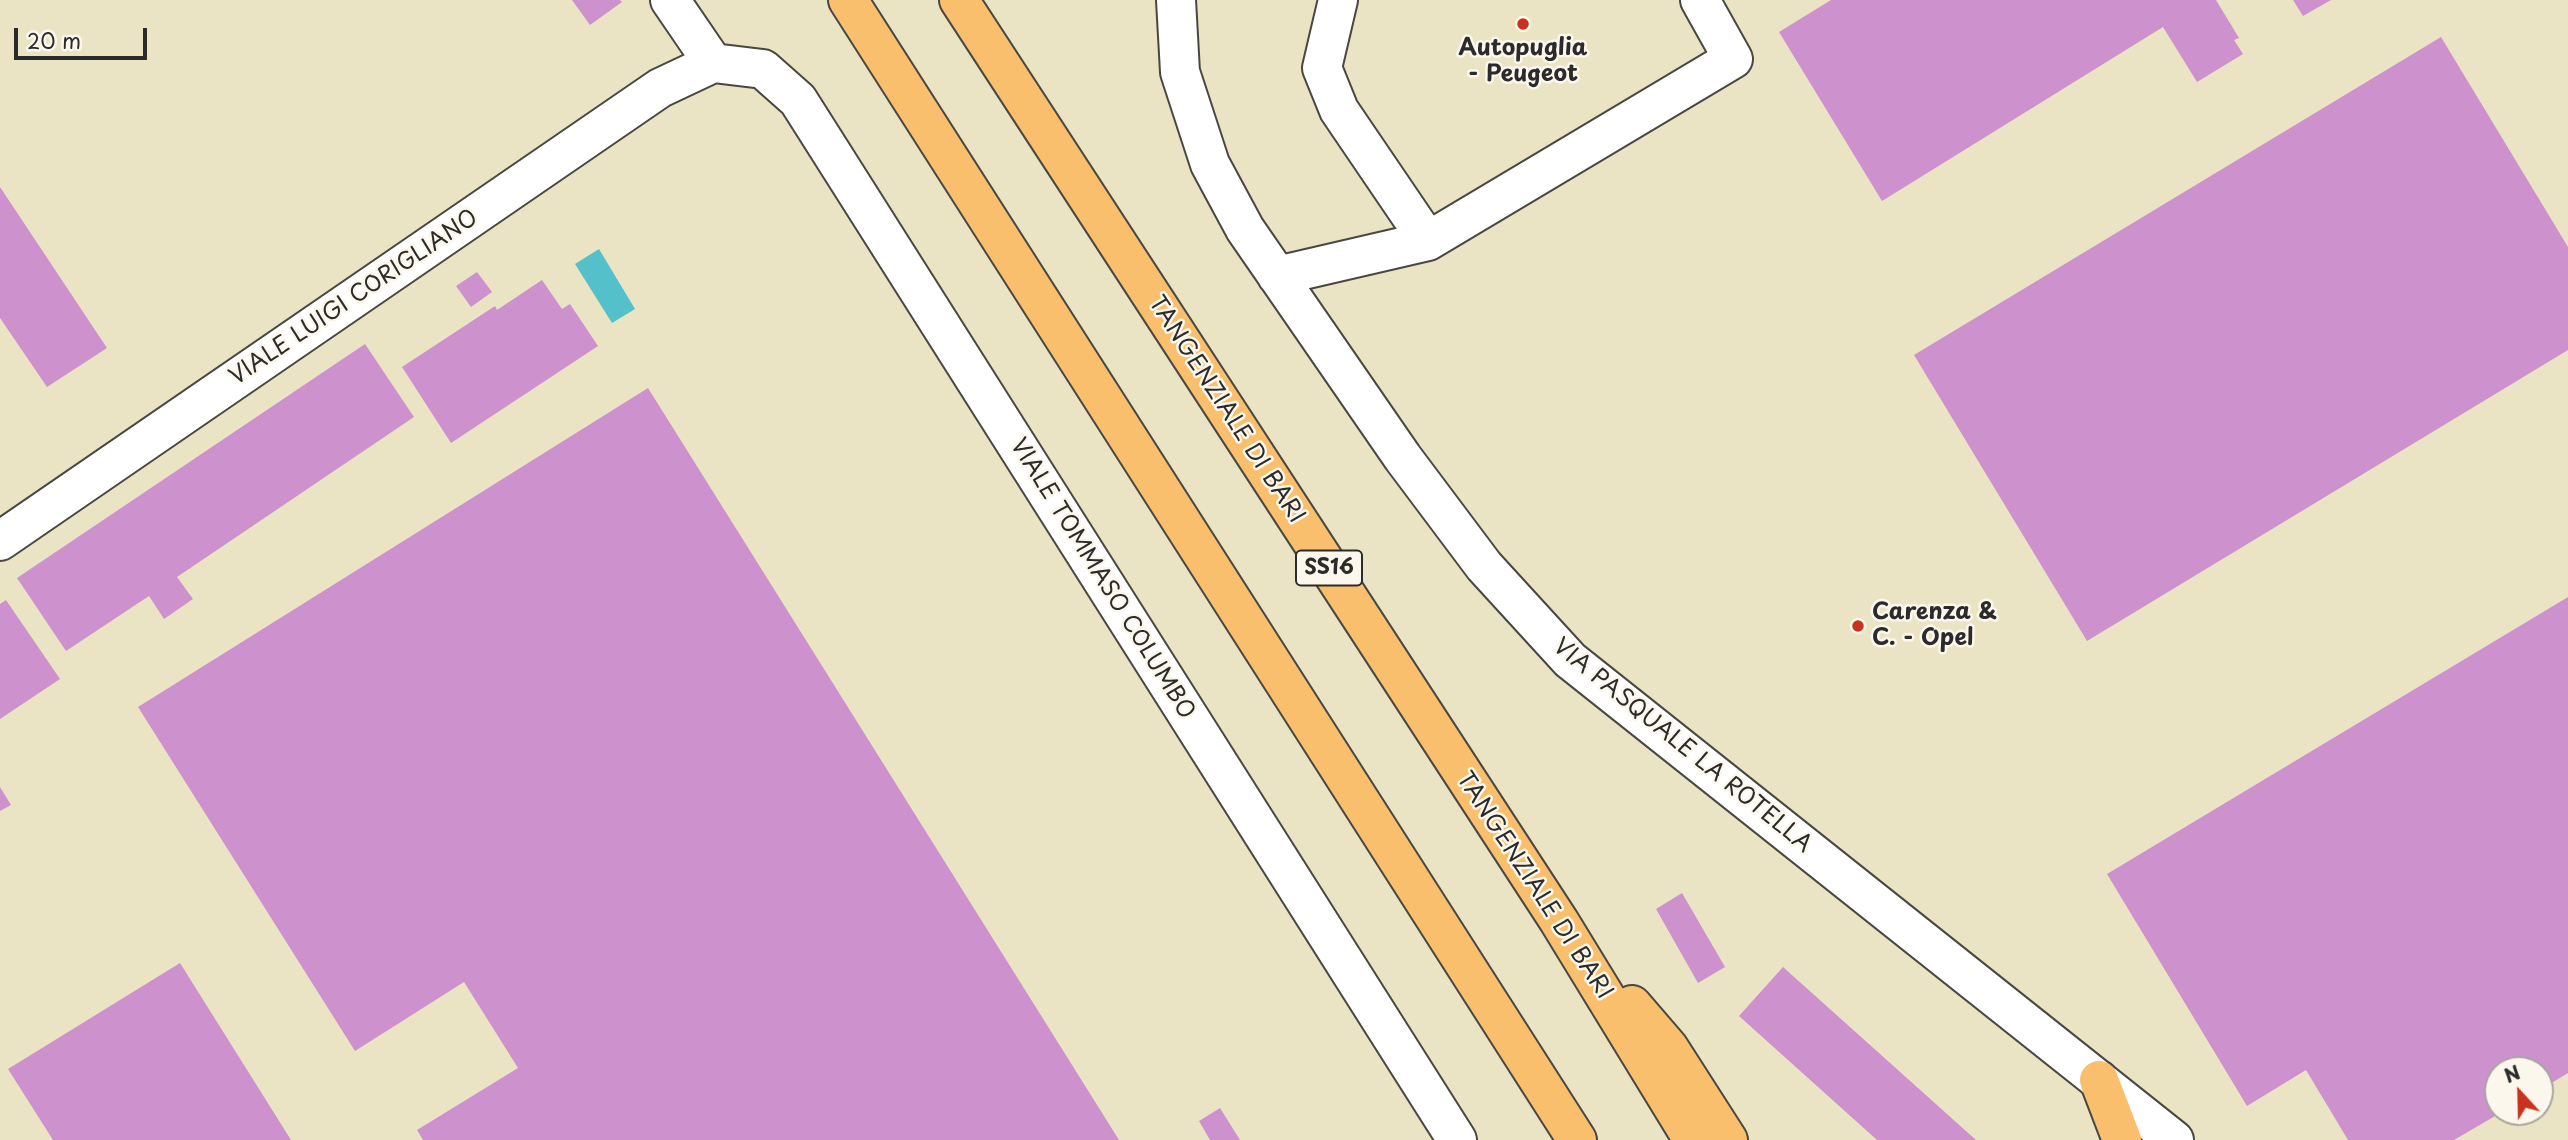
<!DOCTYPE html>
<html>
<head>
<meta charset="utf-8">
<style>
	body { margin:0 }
	#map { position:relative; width:2568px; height:1140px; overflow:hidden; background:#eae4c4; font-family:"Playpen Sans",sans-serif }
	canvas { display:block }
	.north { position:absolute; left:2484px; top:1056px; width:70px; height:70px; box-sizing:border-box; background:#fbf7ec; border:2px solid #a8a59f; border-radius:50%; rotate:338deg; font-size:19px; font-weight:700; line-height:28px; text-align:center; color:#2b2b2b }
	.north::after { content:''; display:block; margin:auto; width:24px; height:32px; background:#c8321e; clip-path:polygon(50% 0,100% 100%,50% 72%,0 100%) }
	.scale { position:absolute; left:14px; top:28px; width:133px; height:32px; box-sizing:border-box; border:4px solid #2b2b2b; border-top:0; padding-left:9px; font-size:21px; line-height:24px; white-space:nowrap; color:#2b2b2b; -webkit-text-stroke:5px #fbf7ec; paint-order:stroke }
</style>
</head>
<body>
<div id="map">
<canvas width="2568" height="1140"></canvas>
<div class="north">N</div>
<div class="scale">20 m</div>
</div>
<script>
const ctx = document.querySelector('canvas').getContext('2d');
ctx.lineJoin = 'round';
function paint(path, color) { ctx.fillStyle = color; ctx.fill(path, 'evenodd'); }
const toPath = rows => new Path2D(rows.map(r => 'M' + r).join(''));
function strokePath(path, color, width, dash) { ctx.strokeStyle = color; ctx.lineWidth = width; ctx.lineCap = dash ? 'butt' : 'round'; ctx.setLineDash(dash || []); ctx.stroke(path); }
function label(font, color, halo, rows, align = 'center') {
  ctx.font = font + ' "Playpen Sans",sans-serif'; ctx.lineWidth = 5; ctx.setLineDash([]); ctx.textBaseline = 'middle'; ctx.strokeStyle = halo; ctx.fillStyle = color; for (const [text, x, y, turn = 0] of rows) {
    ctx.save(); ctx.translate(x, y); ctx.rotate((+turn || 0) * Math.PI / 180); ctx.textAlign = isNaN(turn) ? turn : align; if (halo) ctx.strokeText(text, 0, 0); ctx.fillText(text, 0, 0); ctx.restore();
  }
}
paint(toPath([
	[599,249,635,309,612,323,575,264]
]), '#53c0ca');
paint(toPath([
	[572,0,620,0,622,2,590,25],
	[1831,0,2216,0,2239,38,2234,40,2243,54,2197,82,2163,27,1882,201,1779,32],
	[2293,0,2331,0,2303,16],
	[2441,37,2568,247,2568,350,2087,641,1914,355],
	[0,187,107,348,47,387,0,318],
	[477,272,492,292,471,307,456,286],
	[542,280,562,309,570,304,598,346,451,443,402,367,495,306,497,310],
	[365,344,414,417,177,577,193,599,164,619,149,596,66,651,17,578],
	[648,388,1119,1140,423,1140,417,1130,518,1068,464,982,355,1051,138,707],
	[2568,597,2568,1073,2540,1090,2540,1070,2498,1070,2498,1112,2502,1112,2454,1140,2348,1140,2306,1070,2247,1106,2107,874],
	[6,600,60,679,0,719,0,604],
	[0,787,11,805,0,811],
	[1682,893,1725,967,1698,983,1656,909],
	[180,963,291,1140,53,1140,8,1069],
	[1783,967,1976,1140,1877,1140,1739,1016],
	[1220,1108,1240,1140,1210,1140,1199,1121]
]), '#cd91ce');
const minor = toPath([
	[670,0,713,63],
	[1176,0,1180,72,1210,164,1245,229,1403,458,1484,566,1570,660,2174,1140],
	[1338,0,1322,68,1339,110,1428,241],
	[713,63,763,69,798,100,1457,1140],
	[1277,276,1428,241,1733,59,1700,0],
	[0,541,660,88,713,63]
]);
const highway = toPath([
	[848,0,1577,1140],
	[959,0,1559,921,1693,1140],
	[1632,1005,1669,1048,1728,1140],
	[2099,1080,2122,1140]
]);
strokePath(minor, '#484742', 42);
strokePath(highway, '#484742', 42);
strokePath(minor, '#fff', 38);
strokePath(highway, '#f9bf6d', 38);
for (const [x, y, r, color] of [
	[1523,24,7,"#c8321e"],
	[1858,626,7,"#c8321e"]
]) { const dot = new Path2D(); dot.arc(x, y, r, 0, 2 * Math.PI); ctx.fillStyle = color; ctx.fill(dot); strokePath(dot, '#fbf7ec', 2.5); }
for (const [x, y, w] of [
	[1329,568,66]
]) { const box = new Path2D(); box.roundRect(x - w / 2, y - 17.5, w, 35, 5); ctx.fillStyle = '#fbf7ec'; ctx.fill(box); strokePath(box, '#2b2b2b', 2); }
label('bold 21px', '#2b2b2b', null, [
	["SS16",1329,568]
]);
label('bold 23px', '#2b2b2b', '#fbf7ec', [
	["Autopuglia",1523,49],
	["- Peugeot",1523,75],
	["Carenza &",1872,613,"left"],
	["C. - Opel",1872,639,"left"]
]);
label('23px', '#2b2b2b', '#fbf7ec', [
	["VIALE LUIGI CORIGLIANO",354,298,-34],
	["TANGENZIALE DI BARI",1226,410,57],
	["VIALE TOMMASO COLUMBO",1102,579,58],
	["VIA PASQUALE LA ROTELLA",1682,746,39],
	["TANGENZIALE DI BARI",1534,886,57]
]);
</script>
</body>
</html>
